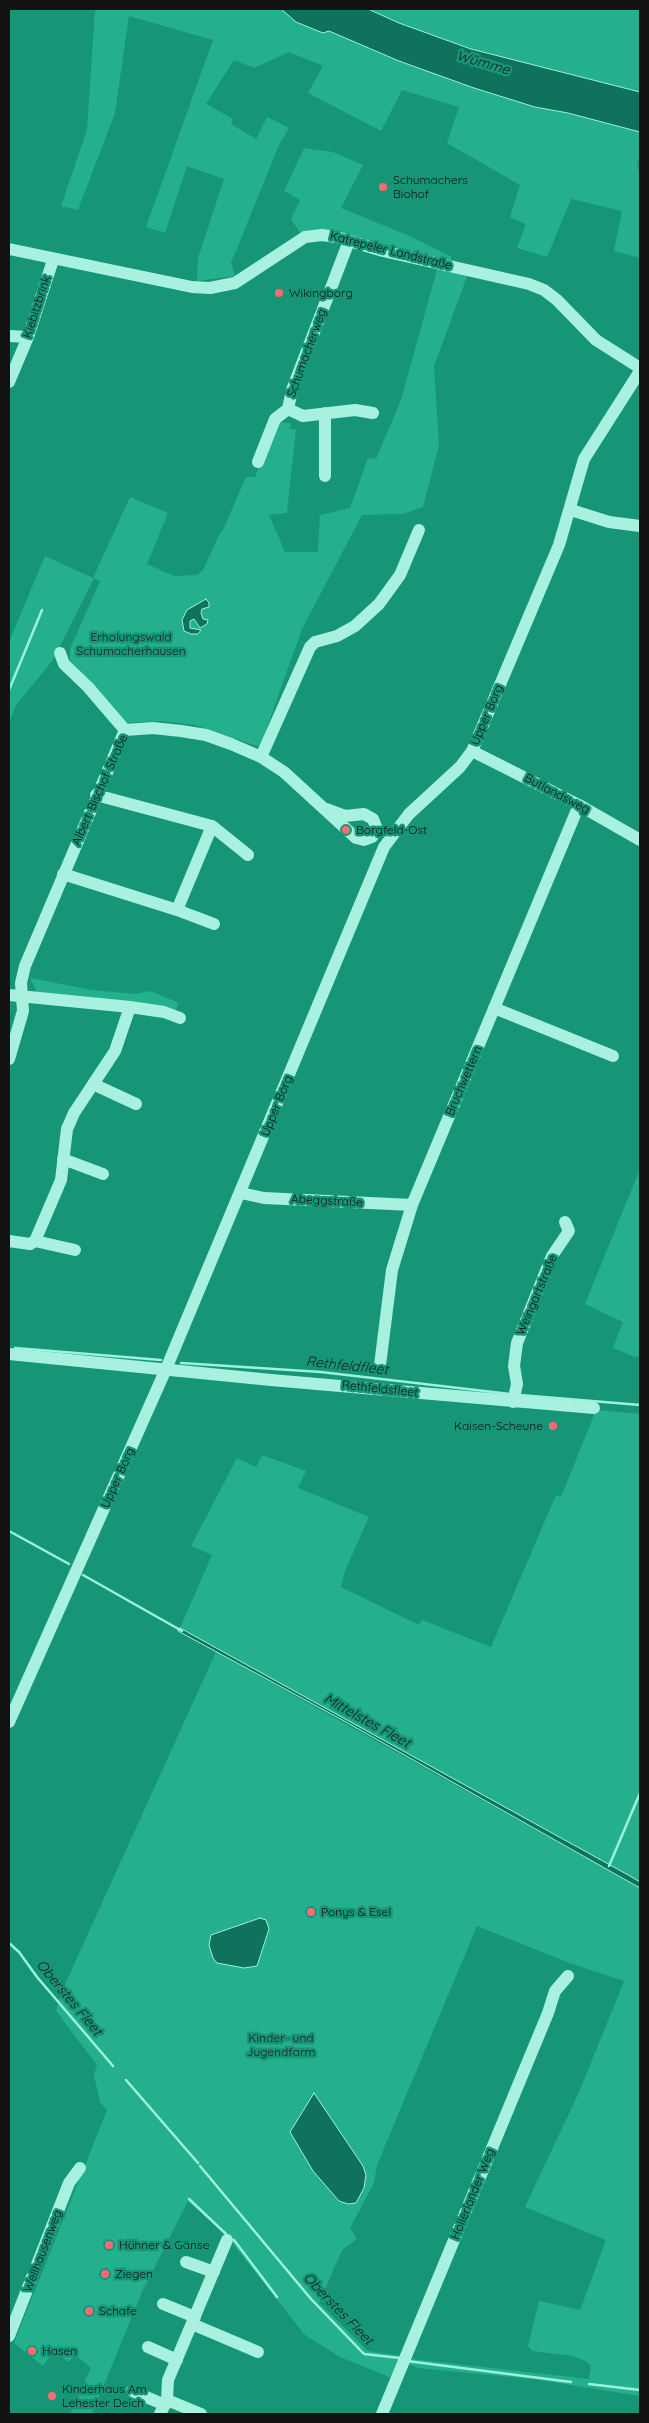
<!DOCTYPE html>
<html>
<head>
<meta charset="utf-8">
<style>
	body { margin:0 }
	#map { position:relative; width:649px; height:2423px; overflow:hidden; background:#179577; font-family:Quicksand,sans-serif }
	canvas { display:block }
	.frame { position:absolute; inset:0; border:10px solid #111; pointer-events:none }
</style>
</head>
<body>
<div id="map">
<canvas width="649" height="2423"></canvas>
<div class="frame"></div>
</div>
<script>
const ctx = document.querySelector('canvas').getContext('2d');
ctx.lineJoin = 'round';
function paint(path, color) { ctx.fillStyle = color; ctx.fill(path, 'evenodd'); }
const toPath = rows => new Path2D(rows.map(r => 'M' + r).join(''));
function strokePath(path, color, width, dash) { ctx.strokeStyle = color; ctx.lineWidth = width; ctx.lineCap = dash ? 'butt' : 'round'; ctx.setLineDash(dash || []); ctx.stroke(path); }
function label(font, color, halo, rows, align = 'center') {
  ctx.font = font + ' Quicksand,sans-serif'; ctx.lineWidth = 5; ctx.setLineDash([]); ctx.textBaseline = 'middle'; ctx.strokeStyle = halo; ctx.fillStyle = color; for (const [text, x, y, turn = 0] of rows) {
    ctx.save(); ctx.translate(x, y); ctx.rotate((+turn || 0) * Math.PI / 180); ctx.textAlign = isNaN(turn) ? turn : align; if (halo) ctx.strokeText(text, 0, 0); ctx.fillText(text, 0, 0); ctx.restore();
  }
}
paint(toPath([
	[95,9,281,9,296,22,329,31,399,61,535,107,568,113,640,132,640,161,637,161,640,182,640,258,614,251,622,211,571,199,547,257,517,248,526,224,510,217,520,185,447,143,459,107,402,90,381,131,308,93,323,66,289,52,254,68,234,60,206,104,233,119,231,124,256,139,267,117,289,128,279,145,231,263,235,276,197,281,198,258,224,179,187,166,165,233,146,227,213,40,129,16,115,113,78,210,61,206,87,130],
	[368,9,640,9,640,92,471,49,399,23],
	[304,148,333,152,363,165,341,208,412,237,452,257,450,260,353,237,301,234,291,219,300,200,284,191],
	[438,266,468,274,434,366,439,445,423,507,403,514,362,515,302,629,260,747,195,725,162,721,123,723,70,663,70,649,100,581,94,578,53,660,16,705,9,722,9,642,45,556,93,578,130,497,168,513,147,564,174,576,197,575,203,570,219,535,223,530,246,477,255,477,276,422,291,423,290,429,296,429,287,513,269,515,285,552,318,552,320,515,350,508,368,458,376,459,401,400],
	[30,978,92,990,135,994,150,991,179,1003,174,1013,38,995],
	[640,1169,640,1356,635,1357,613,1348,623,1322,585,1304],
	[596,1410,640,1414,640,1882,180,1628,212,1555,191,1546,237,1458,256,1467,262,1455,306,1471,298,1488,369,1517,345,1571,341,1587,419,1625,422,1620,491,1647,556,1495,561,1497],
	[216,1652,640,1888,640,2396,533,2379,418,2368,408,2364,412,2359,589,2379,591,2366,587,2362,573,2356,532,2351,528,2346,539,2301,580,2310,606,2240,525,2207,580,2090,624,1981,567,1962,477,1926,377,2165,374,2183,350,2228,357,2239,342,2250,319,2303,368,2351,402,2356,392,2378,340,2357,305,2335,226,2235,188,2201,142,2292,92,2414,70,2414,91,2368,76,2355,68,2362,55,2350,43,2366,14,2343,107,2110,100,2102,94,2075,97,2065,56,2011,62,1991]
]), '#24b08d');
const water = toPath([
	[281,9,368,9,399,23,471,49,640,92,640,132,568,113,535,107,474,88,399,61,329,31,323,33,296,22,281,9],
	[206,599,209,603,209,607,202,609,201,613,203,619,208,620,207,624,200,628,194,619,190,621,190,628,201,630,198,634,191,634,184,631,182,620,187,610,206,599],
	[180,1628,630,1876,640,1882,640,1888,346,1722,178,1631,180,1628],
	[260,1918,266,1920,269,1929,257,1966,244,1968,217,1963,213,1958,209,1945,211,1935,260,1918],
	[314,2093,363,2166,366,2175,364,2188,356,2203,348,2204,339,2201,313,2171,290,2132,314,2093]
]);
paint(water, '#0f725c');
strokePath(water, '#9bf3dc', 1);
strokePath(toPath([
	[9,690,42,610],
	[15,1348,161,1360],
	[181,1363,321,1372,510,1394],
	[520,1395,640,1405],
	[9,1531,69,1564],
	[83,1575,182,1631],
	[609,1866,640,1793],
	[9,1943,19,1952,37,1977,113,2066],
	[126,2080,198,2163],
	[200,2166,311,2299,364,2354,400,2358],
	[189,2199,226,2234],
	[234,2240,277,2297],
	[407,2361,571,2382],
	[589,2384,640,2390]
]), '#9bf3dc', 2.5);
strokePath(toPath([
	[9,249,192,287,210,288,235,283,305,237,322,235,336,237,383,251,529,284,544,290,557,300,596,340,640,368],
	[9,336,28,337],
	[9,382,28,337,53,260],
	[288,409,303,416,355,410,373,413],
	[325,413,325,476],
	[258,462,275,419,288,409,292,390,349,241],
	[571,510,609,522,640,526],
	[60,653,64,664,88,687,125,730],
	[472,751,579,805,640,840],
	[261,757,310,647,315,642,337,636,355,626,379,604,400,575,419,530],
	[212,826,248,855],
	[63,874,177,910,212,826,96,795],
	[177,910,214,924],
	[9,995,130,1007,115,1051,74,1113,67,1129,61,1180,35,1241,30,1244,9,1241],
	[130,1007,164,1012,180,1018],
	[494,1008,613,1056],
	[9,1059,23,1011,21,983,25,966,125,730,153,728,181,731,206,735,231,744,261,757,284,772,356,838,364,840,372,837,377,829,373,819,364,814,345,816,326,809],
	[93,1084,136,1104],
	[63,1159,103,1174],
	[241,1193,264,1198,412,1205],
	[35,1241,75,1250],
	[9,1354,271,1380,594,1408],
	[380,1365,392,1270,412,1205,579,805],
	[513,1402,517,1384,514,1366,517,1343,552,1256,569,1231,565,1222],
	[9,1722,166,1369,384,847,409,814,460,767,472,751,559,545,584,459,640,371],
	[186,2262,214,2272],
	[163,2304,195,2317],
	[192,2324,258,2352],
	[9,2336,69,2183,80,2168],
	[148,2347,177,2360],
	[132,2391,165,2405],
	[167,2400,201,2414],
	[160,2414,167,2400,168,2380,227,2240],
	[382,2414,548,2013,555,1991,568,1976]
]), '#a8f1df', 12);
for (const [x, y, r, color] of [
	[383,187,5,"#ff6875"],
	[279,293,5,"#ff6875"],
	[346,830,5,"#ff6875"],
	[553,1426,5,"#ff6875"],
	[311,1912,5,"#ff6875"],
	[109,2245,5,"#ff6875"],
	[105,2274,5,"#ff6875"],
	[89,2311,5,"#ff6875"],
	[32,2351,5,"#ff6875"],
	[52,2396,5,"#ff6875"]
]) { const dot = new Path2D(); dot.arc(x, y, r, 0, 2 * Math.PI); ctx.fillStyle = color; ctx.fill(dot); strokePath(dot, '#179577', 2); }
label('12px', '#111', '#179577', [
	["Schumachers",393,180],
	["Biohof",393,194],
	["Wikingborg",289,293],
	["Borgfeld-Ost",356,830],
	["Kaisen-Scheune",543,1426,"right"],
	["Ponys & Esel",321,1912],
	["Hühner & Gänse",119,2245],
	["Ziegen",115,2274],
	["Schafe",99,2311],
	["Hasen",42,2351],
	["Kinderhaus Am",62,2389],
	["Lehester Deich",62,2403]
], 'left');
label('12px', '#111', '#179577', [
	["Katrepeler Landstraße",391,251,14],
	["Kiebitzbrink",37,307,-72],
	["Schumacherweg",307,353,-70],
	["Upper Borg",487,715,-67],
	["Albert-Bischof-Straße",100,790,-66],
	["Butlandsweg",557,794,28],
	["Bruchwettern",464,1081,-67],
	["Upper Borg",277,1106,-68],
	["Abeggstraße",327,1201,3],
	["Weingartstraße",537,1295,-67],
	["Rethfeldsfleet",380,1389,6],
	["Upper Borg",118,1478,-66],
	["Hollerlander Weg",473,2194,-68],
	["Wellhausenweg",43,2251,-69]
]);
label('12px', '#1a1d1c', '#179577', [
	["Erholungswald",131,637],
	["Schumacherhausen",131,651],
	["Kinder- und",281,2038],
	["Jugendfarm",281,2052]
]);
label('italic 14px', '#191c1c', '#179577', [
	["Wümme",483,63,16],
	["Rethfeldfleet",347,1366,6],
	["Mittelstes Fleet",367,1721,29],
	["Oberstes Fleet",69,1998,50],
	["Oberstes Fleet",338,2309,46]
]);
</script>
</body>
</html>
